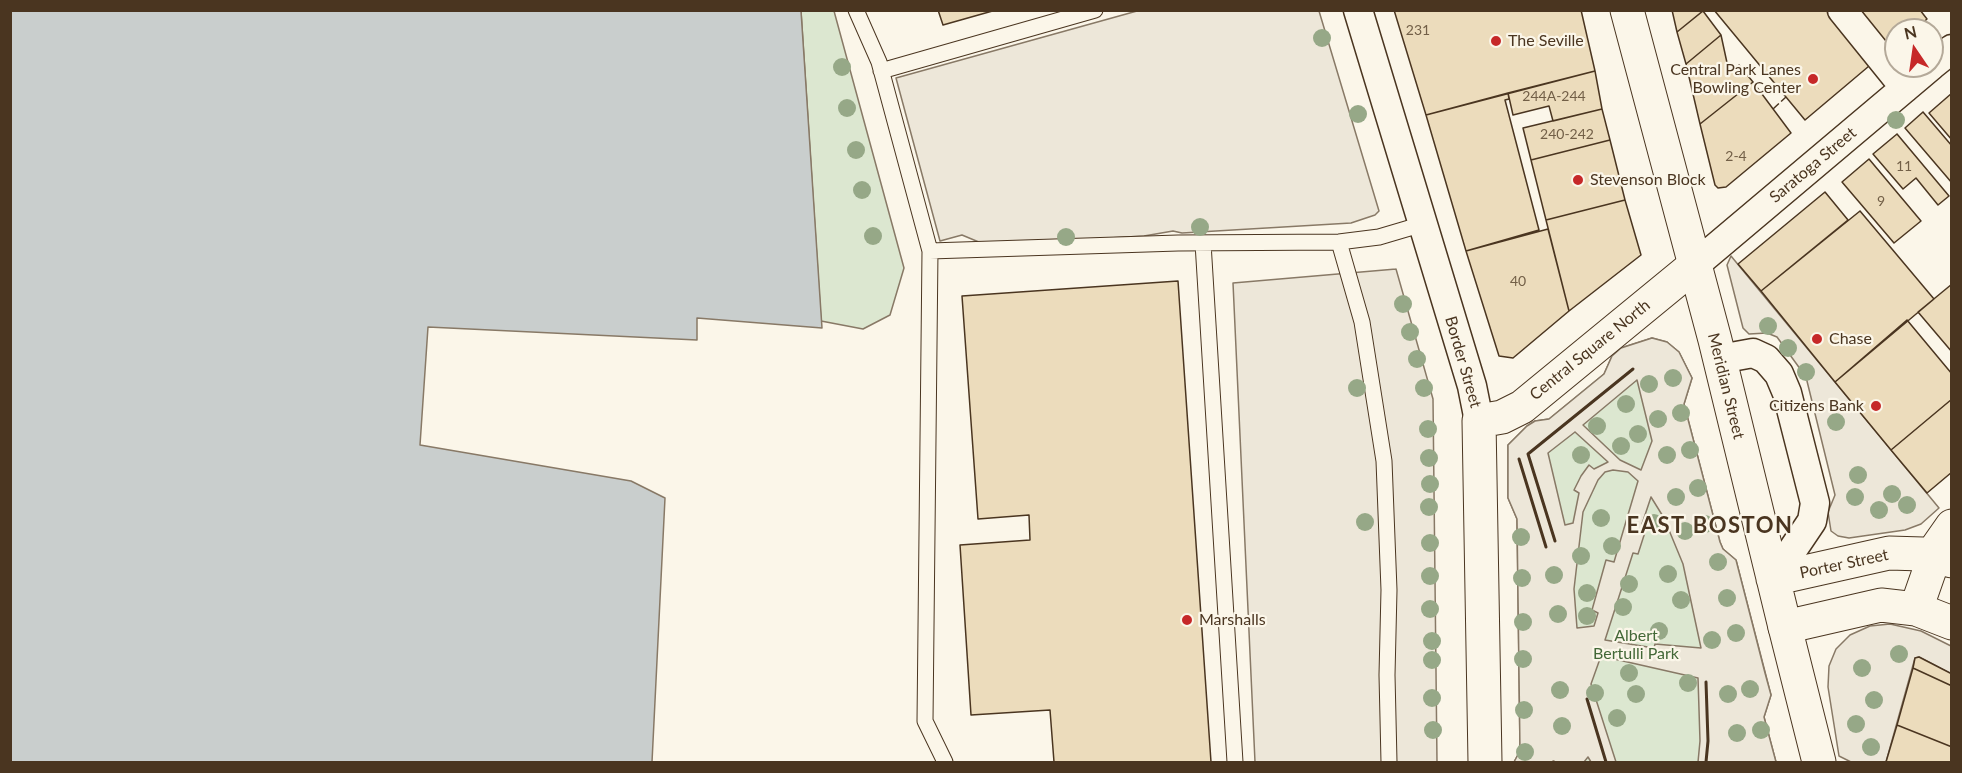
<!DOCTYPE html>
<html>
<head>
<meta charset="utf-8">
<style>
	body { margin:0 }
	#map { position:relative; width:1962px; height:773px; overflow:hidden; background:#fbf6e9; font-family:Lato,sans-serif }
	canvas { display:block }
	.frame { position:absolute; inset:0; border:12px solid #4a3520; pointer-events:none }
	.north { position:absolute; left:1884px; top:18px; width:60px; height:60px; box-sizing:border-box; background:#fbf6e9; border:2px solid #b4a999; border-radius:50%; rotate:347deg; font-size:16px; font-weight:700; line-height:24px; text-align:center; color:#4a3520 }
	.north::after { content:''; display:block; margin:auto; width:21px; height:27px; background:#c62828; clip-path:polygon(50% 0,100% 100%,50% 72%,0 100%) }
</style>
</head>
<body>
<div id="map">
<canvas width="1962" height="773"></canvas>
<div class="frame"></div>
<div class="north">N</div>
</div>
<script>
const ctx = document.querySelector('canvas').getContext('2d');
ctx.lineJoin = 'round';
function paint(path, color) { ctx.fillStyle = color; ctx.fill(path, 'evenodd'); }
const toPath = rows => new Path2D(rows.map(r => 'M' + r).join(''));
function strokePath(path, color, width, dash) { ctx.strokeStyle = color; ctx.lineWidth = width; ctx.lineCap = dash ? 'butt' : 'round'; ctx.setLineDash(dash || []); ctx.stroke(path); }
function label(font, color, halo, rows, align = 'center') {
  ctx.font = font + ' Lato,sans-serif'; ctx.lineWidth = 4.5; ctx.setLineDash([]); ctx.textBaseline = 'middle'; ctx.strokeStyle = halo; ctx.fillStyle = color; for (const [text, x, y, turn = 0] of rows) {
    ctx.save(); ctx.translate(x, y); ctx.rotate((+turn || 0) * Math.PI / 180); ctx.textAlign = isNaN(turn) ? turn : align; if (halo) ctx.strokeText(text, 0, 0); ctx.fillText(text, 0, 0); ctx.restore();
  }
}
const green = toPath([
	[801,11,834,11,904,268,890,315,863,329,821,321,801,11],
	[1652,338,1667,342,1679,352,1692,378,1684,404,1720,542,1723,549,1736,560,1771,695,1764,717,1776,762,1514,762,1520,751,1517,519,1508,498,1508,445,1527,426,1535,421,1549,419,1604,374,1612,356,1621,348,1652,338]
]);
paint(green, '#dce7d0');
strokePath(green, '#887966', 1.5);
const parking = toPath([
	[1137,11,1319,11,1379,211,1375,215,1351,223,1182,233,1173,231,1144,236,986,245,962,235,940,241,896,78,1137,11],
	[1731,256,1939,508,1921,524,1905,530,1849,538,1838,536,1831,531,1828,512,1835,495,1806,377,1777,337,1767,333,1749,334,1743,328,1727,265,1731,256],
	[1396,269,1433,399,1437,762,1255,762,1233,283,1396,269],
	[1652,338,1667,342,1679,352,1692,378,1684,404,1720,542,1723,549,1736,560,1765,673,1771,695,1764,717,1776,762,1698,762,1700,741,1698,678,1601,656,1591,684,1616,762,1591,762,1588,757,1584,762,1514,762,1520,751,1517,519,1508,498,1508,445,1527,426,1535,421,1549,419,1604,374,1612,356,1621,348,1652,338],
	[1637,380,1652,441,1641,470,1620,460,1583,425,1637,380],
	[1575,432,1608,462,1594,469,1589,465,1581,476,1574,490,1579,493,1573,523,1565,525,1548,453,1575,432],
	[1613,470,1628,472,1638,481,1614,562,1606,560,1592,610,1598,613,1594,626,1577,628,1574,589,1583,512,1598,480,1605,472,1613,470],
	[1651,497,1664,518,1683,564,1701,648,1655,644,1654,648,1605,640,1633,553,1638,554,1647,526,1642,524,1651,497],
	[1890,624,1921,631,1951,646,1951,674,1919,657,1915,658,1886,762,1851,762,1839,756,1828,687,1829,666,1836,649,1850,635,1870,626,1890,624]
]);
paint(parking, '#ede7d9');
strokePath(parking, '#887966', 1.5);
const water = toPath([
	[10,11,801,11,822,328,697,318,697,340,428,327,420,445,631,481,665,498,652,762,11,762,10,11]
]);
paint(water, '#c9cecd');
strokePath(water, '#887966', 1.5);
const building = toPath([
	[938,10,996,10,943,25,938,10],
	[1394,10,1581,10,1595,71,1426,115,1394,10],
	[1672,10,1704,10,1677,32,1672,10],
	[1714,10,1832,10,1875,61,1805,120,1714,10],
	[1856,10,1920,10,1927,19,1915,30,1896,30,1896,46,1890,51,1856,10],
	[1703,11,1721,35,1686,64,1677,32,1703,11],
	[1721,35,1729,72,1739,65,1753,82,1700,124,1686,64,1721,35],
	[1595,71,1602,109,1553,121,1549,106,1513,115,1508,93,1595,71],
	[1753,82,1791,133,1726,187,1718,188,1715,185,1700,124,1753,82],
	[1508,93,1509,99,1505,100,1539,230,1466,251,1426,115,1508,93],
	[1952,93,1952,140,1929,113,1952,93],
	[1602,109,1610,140,1531,160,1523,128,1602,109],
	[1923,112,1952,146,1952,183,1905,128,1923,112],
	[1897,134,1949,196,1938,205,1916,178,1903,189,1873,154,1897,134],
	[1610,140,1625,200,1546,220,1531,160,1610,140],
	[1869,159,1921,221,1894,243,1842,182,1869,159],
	[1825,192,1848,220,1761,291,1738,264,1825,192],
	[1625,200,1641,255,1569,311,1546,220,1625,200],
	[1860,211,1934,299,1835,382,1761,291,1860,211],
	[1548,229,1569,311,1513,358,1499,356,1466,251,1548,229],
	[1178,281,1211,762,1054,762,1050,710,971,715,960,545,1030,540,1029,515,978,519,962,296,1178,281],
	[1952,284,1952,352,1918,312,1952,284],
	[1907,320,1952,374,1952,399,1891,450,1835,382,1907,320],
	[1952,399,1952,472,1927,493,1891,450,1952,399],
	[1919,657,1952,674,1952,686,1913,668,1915,658,1919,657],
	[1913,668,1952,686,1952,747,1897,725,1913,668],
	[1897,725,1952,747,1952,762,1886,762,1897,725]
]);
paint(building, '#ecdcbc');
strokePath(building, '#4a3520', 1.5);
const service = toPath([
	[856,10,879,62,930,251,925,721,945,762],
	[881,71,1095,10],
	[1339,242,1362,322,1384,461,1389,590,1387,675,1389,762],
	[1203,243,1235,762],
	[930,251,1178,243,1339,242,1379,237,1423,224]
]);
const minor = toPath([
	[1358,10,1472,386,1479,421],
	[1842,10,1905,88],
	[1932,65,1952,49],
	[1695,265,1931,66],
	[1720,359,1753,353,1766,359,1779,374,1787,393,1815,503,1812,521,1773,579]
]);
const secondary = toPath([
	[1916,609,1938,546,1952,526],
	[1785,627,1819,762],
	[1485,762,1479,421,1502,417,1522,407,1695,265]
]);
const primary = toPath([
	[1627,10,1715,340,1785,627,1881,605,1916,609,1952,623],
	[1773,579,1889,553,1923,554,1952,561]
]);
strokePath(service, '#4a3520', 17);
strokePath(minor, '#4a3520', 31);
strokePath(secondary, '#4a3520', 35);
strokePath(primary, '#4a3520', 35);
strokePath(service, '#fbf6e9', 15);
strokePath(minor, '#fbf6e9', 28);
strokePath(secondary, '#fbf6e9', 33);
strokePath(primary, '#fbf6e9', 33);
strokePath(toPath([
	[1773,109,1786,97]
]), '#4a3520', 1.5, [8, 3]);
strokePath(toPath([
	[1519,459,1546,547],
	[1555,541,1528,454,1633,369],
	[1706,682,1708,741,1706,762],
	[1587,699,1606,762],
	[1553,762,1554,762]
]), '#4a3520', 3);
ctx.fillStyle = '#96a887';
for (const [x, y] of [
	[1322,38],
	[842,67],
	[847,108],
	[1358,114],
	[1896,120],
	[856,150],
	[862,190],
	[1200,227],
	[873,236],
	[1066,237],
	[1403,304],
	[1768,326],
	[1410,332],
	[1788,348],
	[1417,359],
	[1806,372],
	[1673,378],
	[1649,384],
	[1357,388],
	[1424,388],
	[1626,404],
	[1681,413],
	[1658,419],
	[1836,422],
	[1597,426],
	[1428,429],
	[1638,434],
	[1621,446],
	[1690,450],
	[1581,455],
	[1667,455],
	[1429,458],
	[1858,475],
	[1430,484],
	[1698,488],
	[1892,494],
	[1676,497],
	[1855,497],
	[1907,505],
	[1429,507],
	[1879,510],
	[1601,518],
	[1365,522],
	[1654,523],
	[1705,524],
	[1685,531],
	[1521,537],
	[1430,543],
	[1612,546],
	[1581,556],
	[1718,562],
	[1668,574],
	[1554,575],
	[1430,576],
	[1522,578],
	[1629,584],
	[1587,593],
	[1727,598],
	[1681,600],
	[1623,607],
	[1430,609],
	[1558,614],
	[1587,616],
	[1523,622],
	[1659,631],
	[1736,633],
	[1712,640],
	[1432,641],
	[1899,654],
	[1523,659],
	[1432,660],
	[1862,668],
	[1629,673],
	[1688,683],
	[1750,689],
	[1560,690],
	[1595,693],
	[1636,694],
	[1728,694],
	[1432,698],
	[1874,700],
	[1524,710],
	[1617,718],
	[1856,724],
	[1562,726],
	[1433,730],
	[1761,730],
	[1737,733],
	[1871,747],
	[1525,752]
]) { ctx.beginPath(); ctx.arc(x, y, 9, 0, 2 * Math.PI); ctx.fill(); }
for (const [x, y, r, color] of [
	[1496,41,6,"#c62828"],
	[1813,79,6,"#c62828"],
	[1578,180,6,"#c62828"],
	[1817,339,6,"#c62828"],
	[1876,406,6,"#c62828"],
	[1187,620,6,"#c62828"]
]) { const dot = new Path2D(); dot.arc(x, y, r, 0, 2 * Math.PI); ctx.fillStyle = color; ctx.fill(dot); strokePath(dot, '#fbf6e9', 2); }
label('14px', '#725f47', null, [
	["231",1418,30],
	["244A-244",1554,96],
	["240-242",1567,134],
	["2-4",1736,156],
	["11",1904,166],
	["9",1881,201],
	["40",1518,281]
]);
label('16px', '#4a3520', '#fbf6e9', [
	["The Seville",1508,41],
	["Central Park Lanes",1801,70,"right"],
	["Bowling Center",1801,88,"right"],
	["Stevenson Block",1590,180],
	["Chase",1829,339],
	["Citizens Bank",1864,406,"right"],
	["Marshalls",1199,620]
], 'left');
label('16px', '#4a3520', '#fbf6e9', [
	["Saratoga Street",1813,165,-40],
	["Central Square North",1590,350,-39],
	["Border Street",1463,362,74],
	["Meridian Street",1726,386,76],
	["Porter Street",1844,564,-12]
]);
label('16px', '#436837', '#fbf6e9', [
	["Albert",1636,636],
	["Bertulli Park",1636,654]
]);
ctx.letterSpacing = '1.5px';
label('bold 22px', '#4a3520', '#fbf6e9', [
	["EAST BOSTON",1710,526]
]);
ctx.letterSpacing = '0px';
</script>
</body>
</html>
